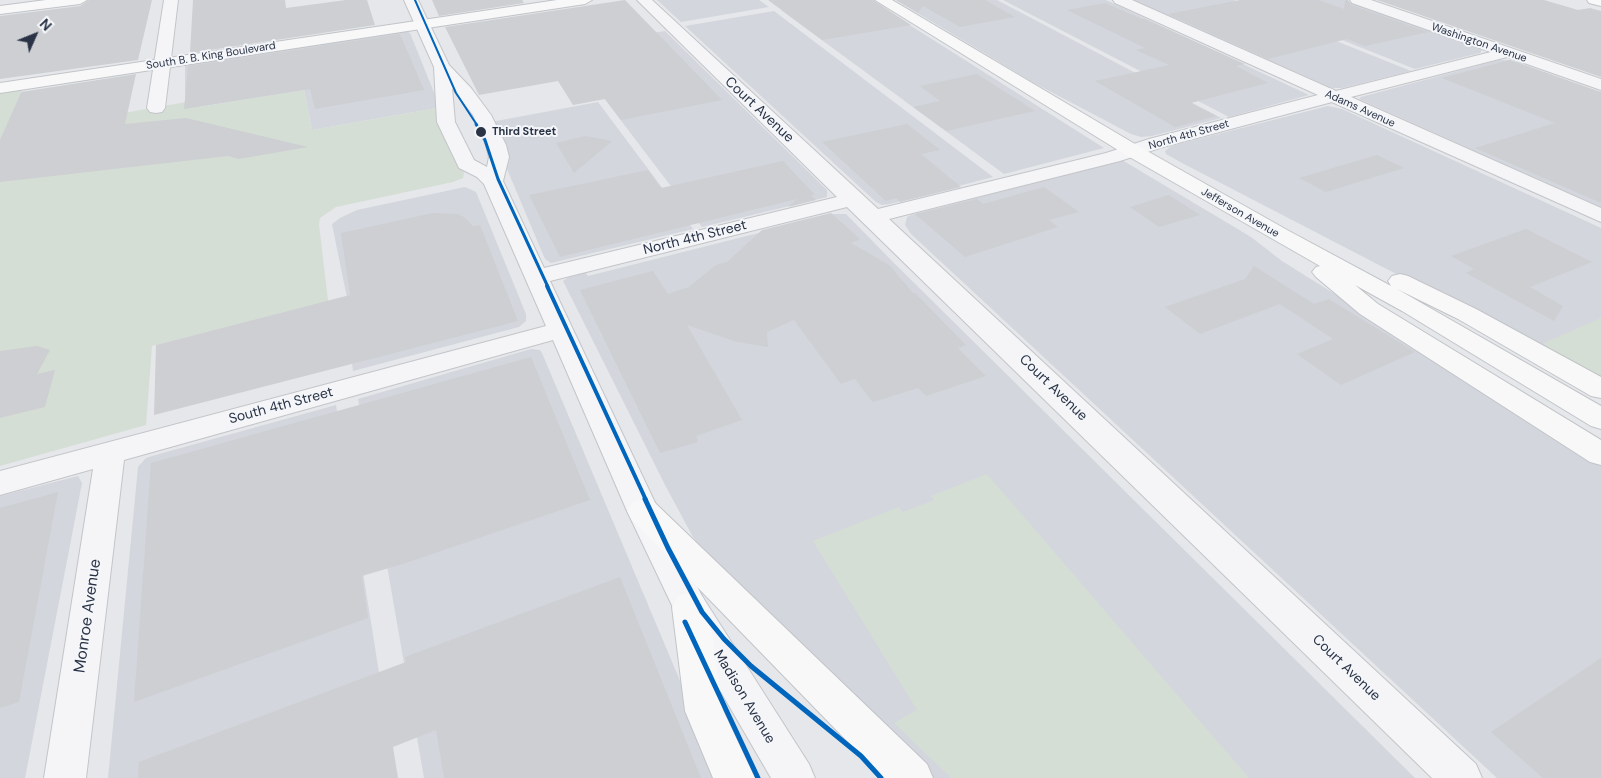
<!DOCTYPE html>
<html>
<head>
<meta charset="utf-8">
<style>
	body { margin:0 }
	#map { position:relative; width:1601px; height:778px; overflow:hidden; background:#e5e7ea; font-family:"DM Sans",sans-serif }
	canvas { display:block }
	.north { position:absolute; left:10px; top:10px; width:50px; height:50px; -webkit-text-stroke:4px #f4f6f9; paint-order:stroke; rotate:46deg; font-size:14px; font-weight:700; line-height:20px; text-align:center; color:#2a3346 }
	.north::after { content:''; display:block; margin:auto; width:18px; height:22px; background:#2a3346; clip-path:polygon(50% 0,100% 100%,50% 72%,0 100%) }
</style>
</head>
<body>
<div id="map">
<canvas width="1601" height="778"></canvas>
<div class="north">N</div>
</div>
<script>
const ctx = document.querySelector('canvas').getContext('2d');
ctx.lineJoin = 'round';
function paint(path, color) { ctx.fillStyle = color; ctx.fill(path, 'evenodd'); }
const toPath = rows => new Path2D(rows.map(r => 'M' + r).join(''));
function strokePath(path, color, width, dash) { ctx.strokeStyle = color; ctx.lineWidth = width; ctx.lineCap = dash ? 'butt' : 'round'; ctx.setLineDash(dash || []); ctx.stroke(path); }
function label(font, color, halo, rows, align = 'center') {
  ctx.font = font + ' "DM Sans",sans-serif'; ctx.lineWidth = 4; ctx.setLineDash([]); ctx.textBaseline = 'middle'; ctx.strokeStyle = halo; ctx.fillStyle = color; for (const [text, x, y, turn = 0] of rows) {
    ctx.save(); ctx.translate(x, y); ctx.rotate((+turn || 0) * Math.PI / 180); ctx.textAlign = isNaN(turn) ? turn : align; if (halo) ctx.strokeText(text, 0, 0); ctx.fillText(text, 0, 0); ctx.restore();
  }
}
paint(toPath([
	[657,0,759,0,769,7,681,22],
	[844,0,870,0,1104,148,1004,174,781,10],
	[896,0,997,0,1221,118,1152,136,1141,137,1131,134,1034,83],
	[1003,0,1106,0,1309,95,1229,117],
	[1133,0,1234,0,1411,71,1342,88,1332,88],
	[1241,0,1344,0,1482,50,1480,53,1415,69],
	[774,11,993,177,890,204,882,205,876,202,685,26],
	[406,31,410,33,435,95,437,108,312,130,304,90,197,107,185,103,185,64],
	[665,31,827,190,827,197,702,227,565,47],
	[1499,60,1508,60,1517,62,1601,93,1601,208,1359,99,1361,97],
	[598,102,693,229,551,263,545,259,542,252,507,169,506,161,491,122],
	[1328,106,1342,109,1601,228,1601,384,1435,294,1184,164,1166,154,1165,151,1171,146],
	[1122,160,1251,237,1282,261,1601,461,1601,778,1497,778,911,234,905,225,907,217,911,215],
	[465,187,476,192,526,314,526,321,519,327,353,371,344,303,347,298,332,224,340,218,357,210],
	[834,214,846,214,893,262,1415,778,929,778,721,576,693,537,665,485,563,281,570,276,584,271,588,276],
	[531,349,540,350,542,353,721,778,424,778,358,399],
	[336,405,396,778,108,778,138,467,146,458,159,454],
	[78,476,82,483,25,778,0,778,0,496]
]), '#d3d6dd');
paint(toPath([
	[22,89,3,134,198,100,198,107,304,90,312,130,437,108,451,148,464,173,463,178,453,182,336,207,320,218,319,224,328,301,152,346,146,425,0,466,0,92],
	[1601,318,1601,379,1549,350,1544,343],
	[987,474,1249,778,951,778,894,723,917,710,813,541,899,507,903,512,934,500,931,496]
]), '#d5ded5');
paint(toPath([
	[89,0,152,0,138,60,0,79,0,16,80,6],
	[193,0,285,0,286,8,346,0,367,0,375,25,190,53],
	[432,0,522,0,524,3,439,16],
	[625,0,722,100,621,120,605,99,573,105,558,81,479,95,445,27],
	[768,0,873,0,911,25,822,40],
	[896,0,985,0,1015,17,960,27,923,6,918,13],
	[1240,0,1319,0,1344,9,1345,0,1348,0,1351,5,1428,32,1365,46,1347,39,1268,59,1168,14],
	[1377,0,1544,0,1578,10,1590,8,1601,11,1601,77],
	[1105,3,1142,19,1145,19,1245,64,1236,66,1268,83,1191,103,1217,116,1175,127,1095,81,1169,65,1136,50,1145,48,1067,10],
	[400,34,424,90,315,109,310,89,184,109,188,66],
	[1510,60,1601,92,1601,203,1475,148,1555,123,1442,78],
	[136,74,125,124,186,118,308,147,239,159,228,156,0,182,0,140,21,92],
	[977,74,1035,111,946,131,913,107,940,101,920,86],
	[907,124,940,150,921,154,961,187,900,202,896,198,886,201,822,142],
	[585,136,612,141,574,173,556,143],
	[1377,155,1404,168,1326,192,1299,178],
	[783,161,815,195,811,195,816,200,788,207,797,199,560,257,529,195,648,170,661,188],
	[1044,187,1079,212,1049,220,1058,227,965,257,915,214,977,199,983,204],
	[1169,195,1200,215,1159,227,1130,207],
	[433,213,457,214,464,217,473,226,480,225,518,321,154,415,156,345,350,295,341,233],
	[831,213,860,239,851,243,889,265,913,293,915,293,966,345,958,348,986,376,926,396,918,388,873,402,855,379,841,384,794,320,767,332,768,347,737,342,687,325,742,420,696,436,698,442,660,453,580,290,653,271,668,294,689,287,716,265,727,262,762,230],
	[1526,229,1592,262,1530,287,1563,306,1554,321,1466,273,1474,269,1451,256],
	[1254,266,1314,304,1329,299,1415,352,1341,385,1297,354,1333,339,1280,304,1200,334,1165,307,1245,279],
	[37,346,50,350,37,374,55,370,45,407,0,418,0,351],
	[531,357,590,500,406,563,362,576,368,618,134,702,151,463],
	[58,492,19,702,0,708,0,508],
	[620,577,701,778,444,778,436,730,393,747,398,778,138,778,139,762,406,662,405,657],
	[1601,658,1601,778,1543,778,1491,732]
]), '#cdcfd3');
const minor = toPath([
	[164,0,178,0,165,108,162,112,156,113,150,112,147,108,164,0],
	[404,0,418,0,449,65,471,88,491,115,506,145,509,157,503,181,544,268,837,197,637,0,652,0,878,209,1106,153,1149,139,1318,95,1115,3,1113,0,1132,0,1336,91,1491,52,1352,3,1350,0,1371,0,1601,79,1601,90,1507,57,1351,97,1601,208,1601,222,1332,102,1163,147,1120,161,889,219,1476,764,1482,778,1432,778,847,207,550,281,659,511,702,596,809,764,815,778,771,778,678,618,627,511,553,340,124,460,86,778,44,778,93,469,0,495,0,471,546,326,484,184,477,177,459,168,437,122,434,67,404,0],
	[452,88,473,115,486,145,489,157,487,167,474,160,455,122,452,88]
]);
const major = toPath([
	[46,0,87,0,80,4,0,14,0,6,46,0],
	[557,0,592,0,585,4,0,93,0,83,557,0],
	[875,0,892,0,1140,147,1289,231,1391,286,1388,281,1392,276,1400,274,1408,276,1476,309,1601,377,1601,398,1591,396,1458,319,1397,289,1601,406,1601,429,1591,426,1402,311,1355,285,1378,304,1601,440,1601,465,1590,462,1360,314,1316,277,1312,272,1316,267,1320,266,1126,155,875,0],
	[1587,0,1601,0,1601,6,1589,3,1587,0],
	[643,499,654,502,927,764,933,778,883,778,632,520,627,511,632,502,643,499],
	[690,592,702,596,708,607,723,710,755,778,713,778,685,711,672,607,678,596,690,592]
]);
strokePath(minor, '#c3c5c8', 2);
strokePath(major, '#c1c4c8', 2);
paint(minor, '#f5f5f7');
paint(major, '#f8f8f8');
strokePath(toPath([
	[415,0,456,93,477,125]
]), '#0065bd', 2);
strokePath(toPath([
	[476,124,485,140,498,179,548,287]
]), '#0065bd', 3);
strokePath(toPath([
	[547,286,646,500]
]), '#0065bd', 4);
strokePath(toPath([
	[645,499,668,548,702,612,724,639,751,666,861,756,881,778],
	[685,622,758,778]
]), '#0065bd', 5);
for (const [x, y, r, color] of [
	[481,132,6,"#2a3346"]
]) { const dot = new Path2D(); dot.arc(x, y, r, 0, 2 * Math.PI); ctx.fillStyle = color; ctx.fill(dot); strokePath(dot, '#f4f6f9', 2); }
label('11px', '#2a3346', '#f4f6f9', [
	["Washington Avenue",1479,43,19],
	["South B. B. King Boulevard",211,56,-9],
	["Adams Avenue",1360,109,24],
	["North 4th Street",1189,135,-16],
	["Jefferson Avenue",1240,213,30]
]);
label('bold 11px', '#2a3346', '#f4f6f9', [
	["Third Street",492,132]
], 'left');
label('14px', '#2a3346', '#f4f6f9', [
	["Court Avenue",759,110,43],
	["North 4th Street",695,238,-14],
	["Court Avenue",1053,388,44],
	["South 4th Street",281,406,-15],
	["Court Avenue",1346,668,44],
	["Madison Avenue",744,697,59]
]);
label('16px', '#2a3346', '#f4f6f9', [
	["Monroe Avenue",88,616,-82]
]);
</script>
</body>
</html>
